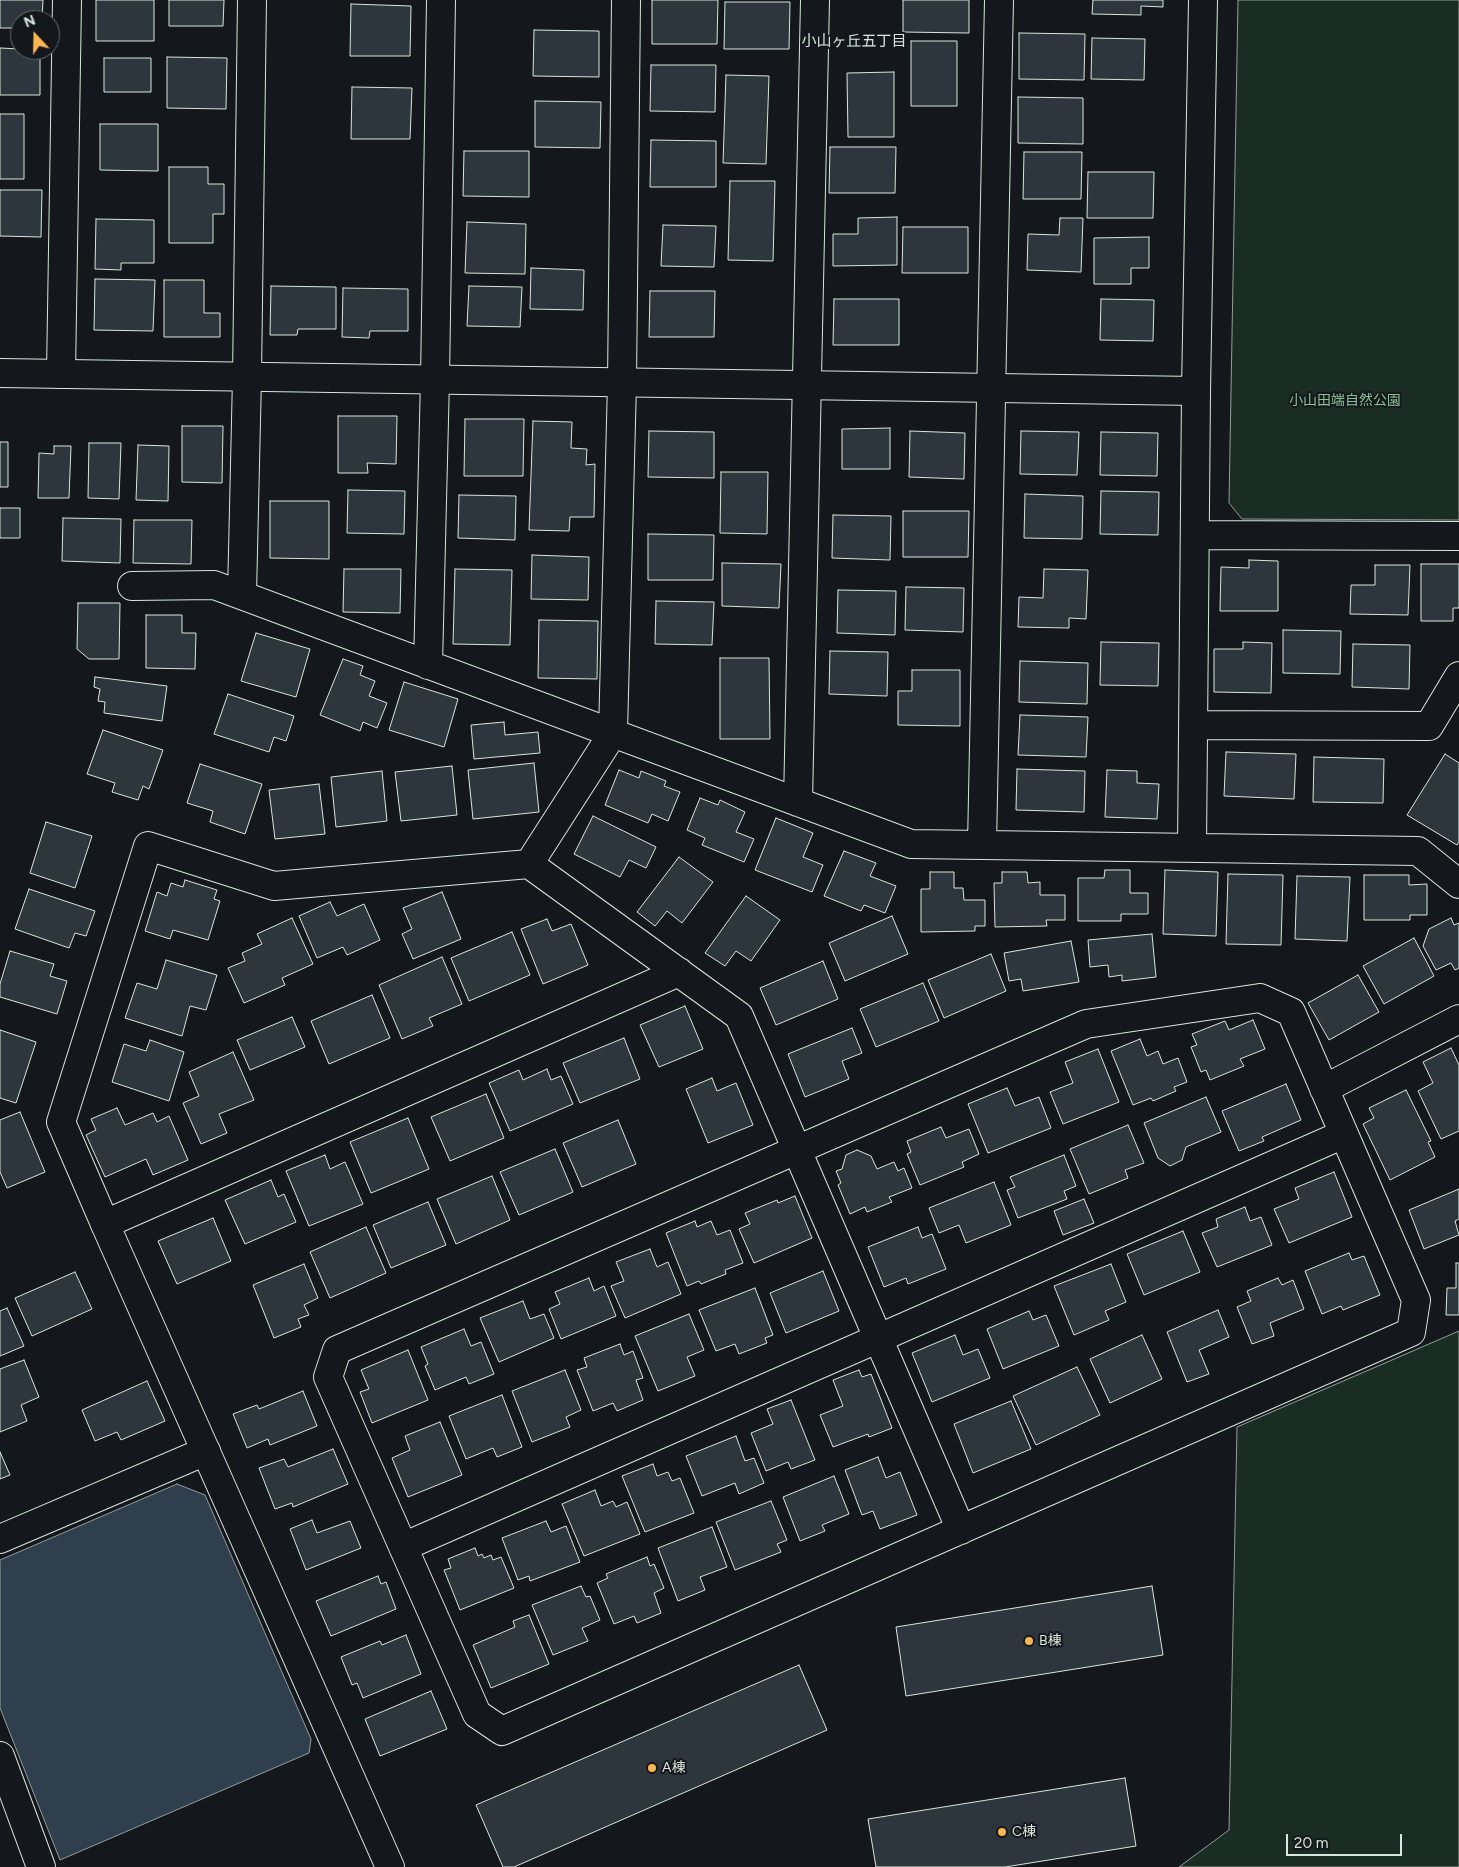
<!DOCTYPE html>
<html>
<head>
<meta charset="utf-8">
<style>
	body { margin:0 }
	#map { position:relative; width:1459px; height:1867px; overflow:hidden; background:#14181c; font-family:Figtree,sans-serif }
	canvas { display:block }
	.north { position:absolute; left:10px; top:10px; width:50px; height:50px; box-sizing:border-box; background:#14181c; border:1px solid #626a69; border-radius:50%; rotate:339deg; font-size:14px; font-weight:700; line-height:20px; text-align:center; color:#d8e6dc }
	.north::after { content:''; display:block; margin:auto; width:18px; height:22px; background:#ffb74d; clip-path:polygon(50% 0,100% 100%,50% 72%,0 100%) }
	.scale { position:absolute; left:1286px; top:1834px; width:116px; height:22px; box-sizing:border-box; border:2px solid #d8e6dc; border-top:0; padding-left:6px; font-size:15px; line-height:18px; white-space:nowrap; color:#d8e6dc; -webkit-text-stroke:4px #14181c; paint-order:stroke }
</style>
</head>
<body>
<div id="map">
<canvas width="1459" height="1867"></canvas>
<div class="north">N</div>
<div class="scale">20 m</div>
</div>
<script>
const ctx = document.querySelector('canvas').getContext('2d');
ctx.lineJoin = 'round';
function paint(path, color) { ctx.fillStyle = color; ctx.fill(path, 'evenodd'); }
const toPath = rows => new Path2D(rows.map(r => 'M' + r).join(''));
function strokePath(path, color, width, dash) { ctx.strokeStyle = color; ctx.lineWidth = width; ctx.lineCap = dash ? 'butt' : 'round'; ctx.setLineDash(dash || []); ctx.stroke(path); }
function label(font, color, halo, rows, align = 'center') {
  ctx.font = font + ' Figtree,"Noto Sans JP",sans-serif'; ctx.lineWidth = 4; ctx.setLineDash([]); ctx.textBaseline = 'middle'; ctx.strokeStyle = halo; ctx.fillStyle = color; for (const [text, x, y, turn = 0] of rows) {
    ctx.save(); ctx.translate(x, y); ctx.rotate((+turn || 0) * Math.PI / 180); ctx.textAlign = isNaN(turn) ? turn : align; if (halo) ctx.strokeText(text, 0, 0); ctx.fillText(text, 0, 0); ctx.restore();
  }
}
const green = toPath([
	[1238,0,1459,0,1459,520,1242,519,1229,503,1238,0],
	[1459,1331,1459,1867,1179,1867,1229,1830,1237,1427,1459,1331]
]);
paint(green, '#1a2d24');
strokePath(green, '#939e99', 1);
const water = toPath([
	[177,1484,205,1495,311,1739,309,1753,60,1860,0,1708,0,1560,177,1484]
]);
paint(water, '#2f3f4d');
strokePath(water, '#939e99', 1);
const building = toPath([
	[0,0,43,0,42,20,20,20,20,28,0,28,0,0],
	[96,0,154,0,154,41,96,41,96,0],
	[169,0,224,0,223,26,169,26,169,0],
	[652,0,718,0,717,44,652,44,652,0],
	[903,0,969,0,969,33,903,32,903,0],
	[1093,0,1163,0,1163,7,1141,6,1141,15,1092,14,1093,0],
	[725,2,790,2,789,49,724,49,725,2],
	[351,4,411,6,410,56,350,56,351,4],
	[534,30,599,31,599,77,533,76,534,30],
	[1019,33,1085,34,1084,80,1019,79,1019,33],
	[1092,38,1145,39,1144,80,1091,79,1092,38],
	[911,41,957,41,957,106,911,106,911,41],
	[0,48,40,50,40,95,0,95,0,48],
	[167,57,227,58,226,109,167,108,167,57],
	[104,58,151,58,151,92,104,92,104,58],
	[651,65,716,65,715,112,650,111,651,65],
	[894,72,894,137,848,137,847,73,894,72],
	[726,75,769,76,766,164,723,163,726,75],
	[352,87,412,88,410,139,351,139,352,87],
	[1018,97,1083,98,1083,144,1018,143,1018,97],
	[535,101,601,102,600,148,535,147,535,101],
	[0,114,24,114,24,179,0,179,0,114],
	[100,124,158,124,158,171,100,170,100,124],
	[651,140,716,141,716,187,650,187,651,140],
	[830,147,896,147,895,193,829,193,830,147],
	[464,151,529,151,529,197,463,196,464,151],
	[1024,152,1082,152,1081,199,1023,199,1024,152],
	[169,167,208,167,208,184,224,184,224,214,213,214,213,243,169,243,169,167],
	[1088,172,1154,172,1153,218,1087,218,1088,172],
	[730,181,775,181,773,261,728,260,730,181],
	[0,190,42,190,41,237,0,236,0,190],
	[897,217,897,265,833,266,833,234,858,234,858,218,897,217],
	[1060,218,1083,218,1081,272,1027,270,1028,234,1059,235,1060,218],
	[96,219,154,220,154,263,121,263,121,270,95,269,96,219],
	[467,222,526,224,525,274,465,273,467,222],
	[663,225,716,226,714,267,661,266,663,225],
	[903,227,968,227,968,273,902,273,903,227],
	[1149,237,1149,268,1131,268,1131,284,1094,284,1094,238,1149,237],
	[531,268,584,270,583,310,530,309,531,268],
	[95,279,155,280,153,331,94,330,95,279],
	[164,280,204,280,204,313,220,313,220,337,164,337,164,280],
	[271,286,336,287,336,329,298,329,297,335,270,335,271,286],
	[469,286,522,287,520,327,467,326,469,286],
	[343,288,408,289,408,331,370,331,369,338,342,337,343,288],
	[650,291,715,291,714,337,649,337,650,291],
	[834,299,899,299,899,345,833,345,834,299],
	[1101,299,1154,300,1153,341,1100,340,1101,299],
	[338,416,397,416,396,464,367,463,368,473,338,473,338,416],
	[465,419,524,419,523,476,464,476,465,419],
	[533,421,572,422,571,448,587,449,586,465,595,464,594,517,570,517,569,531,529,530,533,421],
	[182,426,223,426,222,483,182,482,182,426],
	[890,428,890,469,842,469,842,429,890,428],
	[649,431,714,432,714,478,648,477,649,431],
	[910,431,965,433,964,479,909,477,910,431],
	[1021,431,1079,432,1077,475,1020,474,1021,431],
	[1101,432,1158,433,1157,476,1100,475,1101,432],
	[0,442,8,442,8,487,0,487,0,442],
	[89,443,121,443,119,499,88,498,89,443],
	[138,445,169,446,168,501,136,500,138,445],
	[54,446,71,446,69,498,38,498,39,453,54,454,54,446],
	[721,472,768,472,767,534,720,533,721,472],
	[348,490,405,491,404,534,347,533,348,490],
	[1101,491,1159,492,1158,535,1100,534,1101,491],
	[1025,494,1083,496,1082,539,1024,538,1025,494],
	[459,495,516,496,515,540,458,538,459,495],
	[270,501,329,501,329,559,270,558,270,501],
	[0,508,20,508,20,538,0,538,0,508],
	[903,511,969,511,968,557,903,557,903,511],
	[833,515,891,516,890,560,832,558,833,515],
	[63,518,121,519,120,563,62,561,63,518],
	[134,520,192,520,191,564,133,563,134,520],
	[648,534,714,535,713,580,648,580,648,534],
	[532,555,589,557,588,600,531,599,532,555],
	[1249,560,1278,561,1278,611,1220,611,1221,567,1249,568,1249,560],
	[722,563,781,564,779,608,722,606,722,563],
	[1421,564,1459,564,1459,608,1453,608,1453,621,1421,621,1421,564],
	[1375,565,1410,565,1408,615,1350,614,1351,585,1375,585,1375,565],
	[344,569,401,569,400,613,343,612,344,569],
	[455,569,512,570,510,645,453,644,455,569],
	[1044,569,1088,570,1086,619,1069,618,1069,628,1018,627,1019,597,1043,598,1044,569],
	[906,587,964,588,963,632,905,630,906,587],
	[838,590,896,591,895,635,837,633,838,590],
	[656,601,714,602,712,645,655,644,656,601],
	[78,603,120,603,119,659,89,659,77,649,78,603],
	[146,615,182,615,182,633,196,633,195,669,146,668,146,615],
	[539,620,598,621,597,679,538,678,539,620],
	[1283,630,1341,631,1340,674,1283,673,1283,630],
	[256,633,310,649,296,697,241,681,256,633],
	[1101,642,1159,643,1158,686,1100,685,1101,642],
	[1243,642,1272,643,1271,693,1214,692,1214,649,1243,649,1243,642],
	[1353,644,1410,645,1409,689,1352,687,1353,644],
	[830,651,888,652,887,696,829,694,830,651],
	[720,658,769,658,770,739,720,739,720,658],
	[343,659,363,666,360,675,375,681,369,696,387,703,377,728,363,722,360,731,320,715,343,659],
	[1020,661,1088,663,1087,704,1019,702,1020,661],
	[912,670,960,670,960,726,898,725,898,691,912,691,912,670],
	[95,677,167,686,162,721,104,713,105,702,98,701,100,689,94,687,95,677],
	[404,682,458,699,444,747,389,730,404,682],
	[228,694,294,716,286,741,274,737,269,752,214,734,228,694],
	[1020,715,1088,717,1086,757,1018,755,1020,715],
	[504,722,505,735,538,732,540,753,474,759,471,725,504,722],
	[103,730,163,750,149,789,143,786,138,800,112,792,115,783,87,774,103,730],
	[1226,752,1296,754,1294,799,1224,796,1226,752],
	[1445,754,1459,763,1459,842,1457,845,1407,815,1445,754],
	[1314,757,1384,759,1383,803,1313,802,1314,757],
	[534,763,539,812,473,819,468,770,534,763],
	[200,764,262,784,245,834,210,822,213,811,187,803,200,764],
	[452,766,457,815,401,821,395,772,452,766],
	[1017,769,1085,771,1084,812,1016,810,1017,769],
	[619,770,639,778,641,771,666,781,664,786,680,792,668,821,652,814,648,823,605,805,619,770],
	[1107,770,1137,771,1137,783,1159,784,1157,819,1105,817,1107,770],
	[382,771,387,821,336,827,331,777,382,771],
	[319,784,325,834,275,839,269,790,319,784],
	[700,798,718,805,720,800,745,812,736,832,754,839,744,862,702,845,705,838,687,830,700,798],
	[593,816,656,847,646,868,629,860,620,877,574,854,593,816],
	[776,818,813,833,803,857,823,865,812,892,755,870,776,818],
	[46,822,92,836,75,888,30,873,46,822],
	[844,851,876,863,870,876,896,886,885,913,864,905,861,911,824,896,844,851],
	[679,857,713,882,682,923,667,911,655,926,637,912,679,857],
	[1105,870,1130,870,1130,893,1148,893,1148,914,1121,914,1121,921,1078,921,1078,878,1104,878,1105,870],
	[1165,870,1218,872,1216,936,1163,934,1165,870],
	[930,872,954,872,954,888,963,888,964,900,985,900,985,926,975,926,975,931,921,932,921,889,930,889,930,872],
	[1002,872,1027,872,1028,883,1040,882,1040,895,1065,895,1065,920,1046,920,1047,926,995,927,994,883,1002,883,1002,872],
	[1228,874,1283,875,1281,945,1226,944,1228,874],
	[1364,875,1409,875,1409,885,1427,884,1427,915,1410,915,1410,920,1364,920,1364,875],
	[1297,876,1350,877,1347,941,1295,939,1297,876],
	[185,880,217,890,214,899,220,901,208,940,173,930,170,939,145,931,157,892,167,896,171,883,183,887,185,880],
	[29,889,95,911,86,936,75,933,69,948,15,929,29,889],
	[442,892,461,939,413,959,402,934,412,929,403,908,442,892],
	[746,896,780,920,751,961,736,951,725,966,705,953,746,896],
	[330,902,337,916,364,904,380,940,347,955,343,947,317,958,299,916,330,902],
	[892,916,908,954,845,981,829,943,892,916],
	[292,918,313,964,282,978,285,985,244,1003,228,968,245,961,242,953,262,944,257,934,292,918],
	[1451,918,1454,925,1459,923,1459,968,1455,970,1451,963,1436,970,1423,946,1429,929,1451,918],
	[547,919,552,931,571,924,588,965,543,984,521,929,547,919],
	[512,932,530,975,469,1001,451,958,512,932],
	[1152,934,1156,977,1122,981,1122,975,1109,977,1108,965,1090,967,1088,940,1152,934],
	[1414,938,1434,976,1384,1004,1363,966,1414,938],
	[1071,941,1079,982,1023,991,1021,979,1009,981,1004,953,1071,941],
	[10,951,54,964,50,976,67,981,57,1014,0,997,0,984,10,951],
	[991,954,1006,991,944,1018,928,980,991,954],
	[442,957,462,1004,429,1018,433,1026,402,1039,379,985,442,957],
	[166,960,217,975,206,1010,190,1006,182,1036,125,1018,137,983,157,989,166,960],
	[823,961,838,999,776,1025,760,988,823,961],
	[1358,975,1379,1012,1329,1040,1308,1003,1358,975],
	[923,983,939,1021,876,1047,860,1009,923,983],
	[372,995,390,1038,329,1064,311,1021,372,995],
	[685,1006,703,1049,659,1067,640,1025,685,1006],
	[292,1017,305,1047,250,1070,237,1040,292,1017],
	[1253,1020,1265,1049,1240,1059,1244,1066,1210,1080,1206,1070,1201,1072,1191,1047,1197,1045,1192,1034,1225,1021,1229,1030,1253,1020],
	[852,1028,862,1053,842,1061,849,1079,805,1097,788,1054,852,1028],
	[0,1030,36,1042,16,1103,0,1098,0,1030],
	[624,1038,640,1079,580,1103,563,1063,624,1038],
	[1140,1039,1147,1056,1158,1051,1163,1064,1178,1058,1187,1082,1174,1087,1176,1091,1153,1101,1151,1098,1133,1105,1111,1051,1140,1039],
	[150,1040,184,1052,169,1101,112,1082,124,1044,146,1051,150,1040],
	[1451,1048,1459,1065,1459,1131,1441,1139,1418,1091,1433,1083,1423,1062,1451,1048],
	[1098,1049,1119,1102,1063,1124,1050,1092,1073,1083,1065,1062,1098,1049],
	[233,1052,254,1100,219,1114,227,1133,201,1144,183,1103,199,1096,189,1072,233,1052],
	[547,1069,551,1080,561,1076,573,1104,510,1131,489,1083,519,1070,523,1080,547,1069],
	[712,1078,717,1091,736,1083,753,1125,708,1143,686,1089,712,1078],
	[1286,1084,1301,1120,1262,1137,1264,1141,1239,1151,1222,1111,1286,1084],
	[1007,1088,1015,1106,1039,1097,1051,1128,988,1153,968,1104,1007,1088],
	[1406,1090,1431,1141,1428,1142,1435,1157,1390,1180,1363,1124,1374,1118,1369,1108,1406,1090],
	[486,1094,504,1138,450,1161,431,1117,486,1094],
	[1206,1097,1221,1132,1186,1147,1182,1160,1170,1166,1158,1158,1144,1123,1206,1097],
	[117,1108,125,1125,153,1113,157,1122,169,1116,188,1160,153,1175,146,1159,105,1177,86,1135,96,1130,91,1119,117,1108],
	[20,1112,45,1172,7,1188,0,1172,0,1120,20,1112],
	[408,1118,429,1169,371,1193,350,1142,408,1118],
	[618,1120,636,1164,582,1187,563,1143,618,1120],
	[1128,1125,1144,1163,1125,1170,1128,1178,1089,1194,1070,1149,1128,1125],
	[941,1127,946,1138,969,1129,979,1154,962,1162,964,1167,920,1185,907,1154,911,1152,907,1141,941,1127],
	[555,1149,573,1192,519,1215,500,1172,555,1149],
	[857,1150,871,1156,877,1169,894,1162,898,1171,904,1168,912,1188,889,1197,892,1202,867,1212,865,1207,850,1214,838,1185,841,1183,836,1171,842,1169,846,1155,857,1150],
	[325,1155,330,1169,345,1162,363,1204,309,1226,286,1171,325,1155],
	[1064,1155,1076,1186,1064,1191,1067,1199,1018,1218,1007,1190,1015,1187,1010,1177,1064,1155],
	[1334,1172,1352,1217,1289,1243,1274,1209,1299,1199,1295,1188,1334,1172],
	[492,1176,510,1220,456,1244,437,1199,492,1176],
	[271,1180,278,1197,284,1194,296,1222,245,1244,225,1200,271,1180],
	[994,1182,1011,1225,966,1243,959,1225,939,1233,929,1208,994,1182],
	[1459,1189,1459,1219,1455,1221,1459,1235,1424,1249,1409,1210,1459,1189],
	[795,1196,812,1238,754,1263,739,1229,750,1224,745,1213,777,1200,778,1203,795,1196],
	[1084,1199,1094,1223,1063,1235,1054,1211,1084,1199],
	[428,1202,446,1245,391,1268,373,1225,428,1202],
	[1245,1207,1250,1221,1261,1217,1272,1245,1217,1267,1202,1233,1218,1227,1216,1219,1245,1207],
	[213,1218,231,1261,177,1284,158,1241,213,1218],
	[695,1221,697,1227,711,1221,717,1235,730,1230,743,1263,725,1270,726,1274,701,1284,699,1281,687,1286,666,1233,695,1221],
	[366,1227,386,1273,330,1298,310,1252,366,1227],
	[918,1227,922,1238,932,1234,946,1269,908,1284,906,1278,884,1287,868,1247,918,1227],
	[1183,1231,1200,1272,1144,1295,1127,1254,1183,1231],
	[650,1249,657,1267,668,1262,681,1294,625,1318,611,1286,624,1281,616,1262,650,1249],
	[1349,1253,1352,1260,1364,1256,1380,1295,1343,1310,1341,1306,1322,1314,1305,1271,1349,1253],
	[1456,1263,1459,1263,1459,1315,1446,1315,1447,1288,1456,1288,1456,1263],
	[304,1264,318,1298,304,1305,309,1315,298,1319,301,1327,274,1338,253,1285,304,1264],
	[1111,1264,1126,1302,1105,1311,1109,1320,1074,1335,1054,1286,1111,1264],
	[823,1271,839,1311,786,1333,770,1293,823,1271],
	[75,1272,92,1309,32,1336,15,1298,75,1272],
	[589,1278,594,1291,604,1286,616,1316,561,1339,549,1309,560,1304,555,1292,589,1278],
	[1278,1278,1282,1285,1293,1280,1304,1309,1270,1323,1274,1336,1252,1344,1237,1307,1251,1301,1247,1291,1278,1278],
	[755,1288,773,1335,765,1338,767,1343,739,1354,735,1344,716,1351,699,1310,755,1288],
	[523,1301,530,1319,544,1314,554,1338,499,1362,480,1318,523,1301],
	[7,1308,24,1346,0,1356,0,1311,7,1308],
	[1218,1310,1229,1337,1199,1350,1209,1374,1187,1382,1167,1332,1218,1310],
	[1029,1311,1033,1320,1046,1315,1059,1346,1003,1369,987,1329,1029,1311],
	[689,1314,704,1350,687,1357,695,1376,658,1391,635,1336,689,1314],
	[464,1329,471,1346,481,1342,494,1374,469,1384,466,1377,435,1390,425,1366,428,1364,421,1347,464,1329],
	[955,1335,963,1355,978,1349,990,1378,932,1402,912,1353,955,1335],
	[1142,1335,1162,1379,1110,1403,1090,1359,1142,1335],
	[620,1344,624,1355,633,1351,643,1378,636,1380,643,1400,617,1411,613,1403,593,1411,577,1370,587,1367,584,1358,620,1344],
	[408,1350,428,1400,372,1423,360,1392,369,1389,361,1370,408,1350],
	[24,1360,39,1397,21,1405,27,1421,0,1432,0,1369,24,1360],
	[1077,1367,1100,1415,1036,1445,1013,1396,1077,1367],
	[565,1370,581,1410,566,1417,570,1427,532,1442,512,1391,565,1370],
	[859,1370,862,1377,871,1374,892,1428,869,1437,868,1434,833,1447,820,1415,843,1406,833,1380,859,1370],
	[147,1381,165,1421,121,1440,117,1432,95,1441,82,1410,147,1381],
	[303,1391,317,1426,270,1445,268,1439,247,1448,233,1414,257,1405,259,1409,303,1391],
	[502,1395,522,1447,497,1457,493,1448,466,1459,449,1416,502,1395],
	[791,1400,815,1460,791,1469,788,1462,766,1471,751,1433,773,1424,767,1409,791,1400],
	[1011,1401,1031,1449,973,1473,954,1424,1011,1401],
	[440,1422,462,1475,408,1497,392,1458,410,1450,405,1436,440,1422],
	[736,1436,745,1461,754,1458,764,1483,739,1494,735,1483,702,1496,686,1456,736,1436],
	[333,1449,348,1484,293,1507,292,1503,275,1509,259,1468,284,1459,288,1467,333,1449],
	[0,1452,10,1475,0,1479,0,1452],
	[878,1457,886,1478,900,1472,917,1515,880,1529,873,1511,862,1515,845,1470,878,1457],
	[653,1464,657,1476,668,1472,672,1481,680,1478,694,1513,645,1532,622,1476,653,1464],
	[834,1476,849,1514,822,1525,825,1531,800,1541,783,1497,834,1476],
	[595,1490,601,1506,613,1501,616,1507,627,1502,640,1534,584,1556,562,1504,595,1490],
	[771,1501,787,1540,777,1544,781,1552,735,1570,716,1522,771,1501],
	[312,1520,317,1533,350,1521,361,1548,306,1570,290,1529,312,1520],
	[546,1521,551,1532,566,1526,580,1562,530,1581,529,1576,518,1580,502,1538,546,1521],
	[712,1527,727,1567,700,1577,705,1590,678,1601,658,1548,712,1527],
	[475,1548,478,1556,482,1554,484,1558,491,1555,493,1560,501,1557,514,1588,460,1610,444,1570,451,1568,448,1559,475,1548],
	[647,1557,650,1566,654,1564,664,1588,654,1593,661,1613,637,1623,634,1616,614,1624,597,1583,608,1578,606,1574,647,1557],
	[378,1576,381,1584,386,1582,396,1609,331,1636,316,1601,378,1576],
	[581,1586,586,1597,590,1596,600,1620,582,1628,588,1641,553,1655,532,1605,581,1586],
	[1152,1586,1163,1655,906,1696,896,1627,1152,1586],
	[529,1615,549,1664,491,1688,473,1645,515,1627,513,1621,529,1615],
	[406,1635,421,1674,363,1698,357,1683,352,1685,341,1657,380,1641,382,1645,406,1635],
	[799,1665,827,1730,514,1867,503,1867,476,1805,799,1665],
	[431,1691,447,1729,380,1756,365,1719,431,1691],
	[1125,1778,1136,1846,1005,1867,876,1867,868,1819,1125,1778]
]);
paint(building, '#2c363c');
strokePath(building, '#d8e6dc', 1);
const street = toPath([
	[626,0,622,383,613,733,529,864,274,886,148,846,61,1122,105,1224,679,972],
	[61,374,67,0],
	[1195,535,1459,536],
	[132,586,214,585,911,844,1418,851,1459,884],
	[242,595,247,377,252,0],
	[428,665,435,379,441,0],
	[1193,725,1429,726,1459,676],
	[798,802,815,0],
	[982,845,999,0],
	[1192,848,1196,391],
	[529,864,739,1016,961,1530],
	[1260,998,1291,1012,1416,1300,1411,1332,502,1731,477,1714,328,1377,337,1350,1086,1024,1260,998],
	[1324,1089,1459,1019],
	[0,1539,206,1451],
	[403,1547,1344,1134],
	[0,1756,41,1867]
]);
const secondary = toPath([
	[0,373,1196,391,1203,0],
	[105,1224,390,1867]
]);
strokePath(street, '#d8e6dc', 30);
strokePath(secondary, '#d8e6dc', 30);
strokePath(street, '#14181c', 28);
strokePath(secondary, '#14181c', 28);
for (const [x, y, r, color] of [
	[1029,1641,5,"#ffb74d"],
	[652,1768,5,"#ffb74d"],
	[1002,1832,5,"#ffb74d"]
]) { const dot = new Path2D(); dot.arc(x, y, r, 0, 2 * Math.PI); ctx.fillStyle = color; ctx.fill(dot); strokePath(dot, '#14181c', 2); }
label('14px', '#8ac095', '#14181c', [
	["小山田端自然公園",1345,401]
]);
label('14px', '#d8e6dc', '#14181c', [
	["B棟",1039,1641],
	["A棟",662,1768],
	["C棟",1012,1832]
], 'left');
label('15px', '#d8e6dc', '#14181c', [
	["小山ヶ丘五丁目",854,42]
]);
</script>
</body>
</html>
